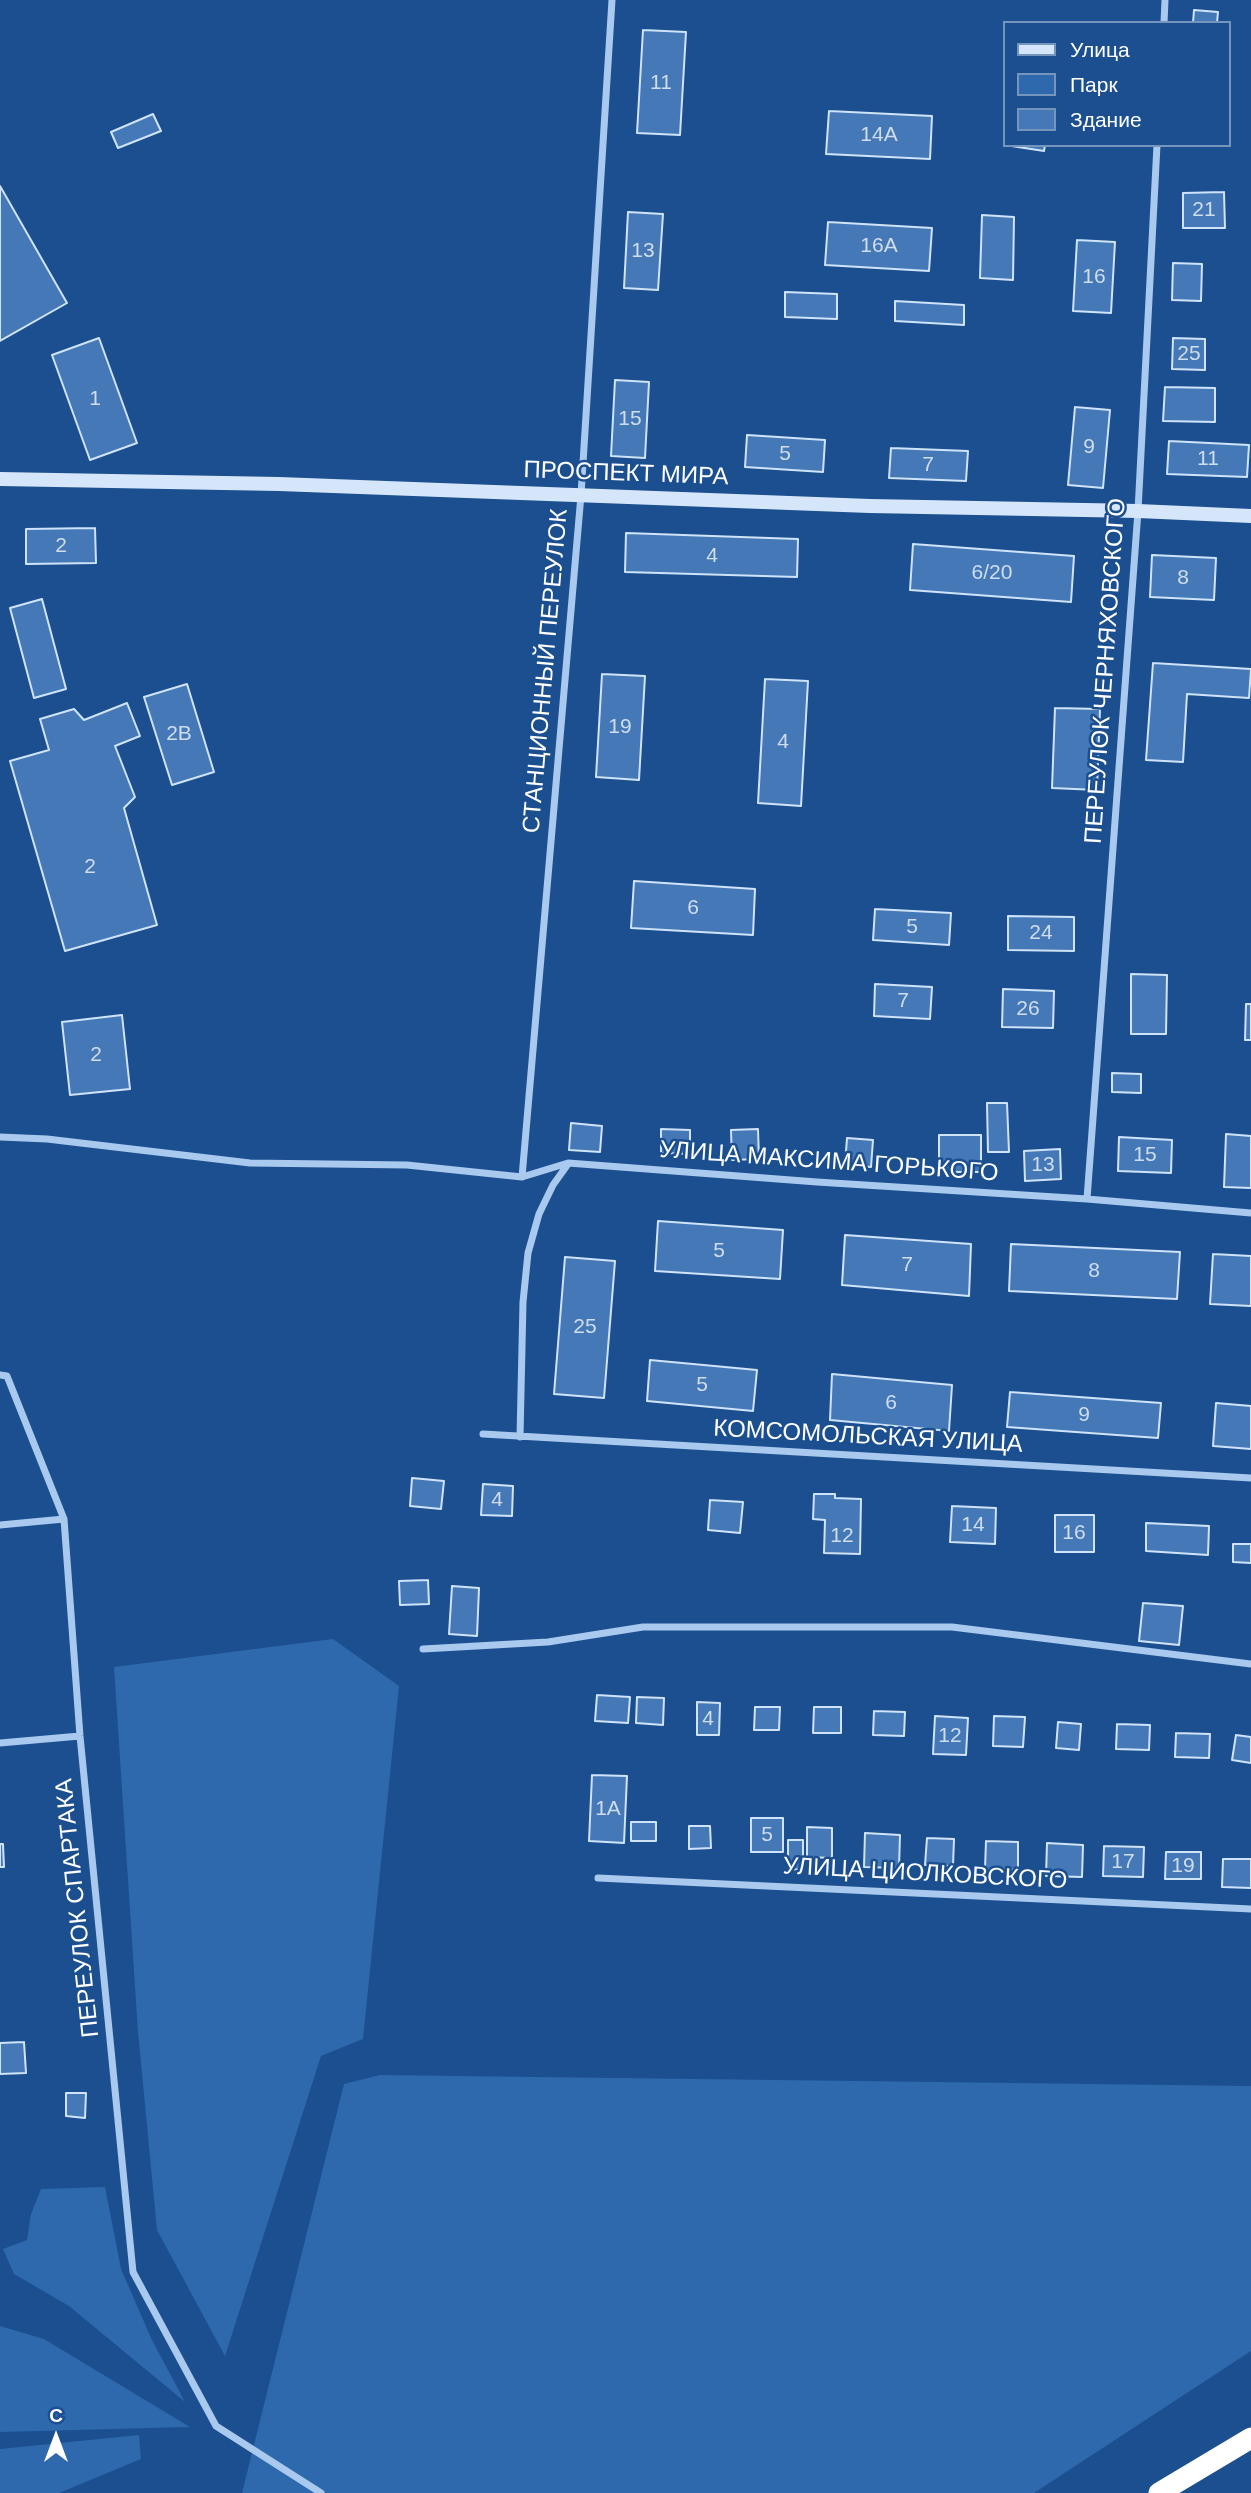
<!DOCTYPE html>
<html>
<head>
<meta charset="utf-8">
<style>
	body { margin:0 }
	#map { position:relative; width:1251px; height:2493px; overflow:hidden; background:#1b4f8f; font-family:Helvetica,sans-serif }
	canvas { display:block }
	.legend { position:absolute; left:1003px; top:21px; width:228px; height:126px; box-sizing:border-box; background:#1b4f8f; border:2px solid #7695bc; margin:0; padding:9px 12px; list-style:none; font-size:21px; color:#fff }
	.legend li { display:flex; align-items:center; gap:14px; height:35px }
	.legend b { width:35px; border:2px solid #7695bc }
	.north { position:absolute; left:21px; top:2402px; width:70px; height:70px; -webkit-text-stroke:5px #1b4f8f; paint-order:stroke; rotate:0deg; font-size:19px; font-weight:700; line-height:28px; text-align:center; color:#fff }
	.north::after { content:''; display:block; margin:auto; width:24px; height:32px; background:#fff; clip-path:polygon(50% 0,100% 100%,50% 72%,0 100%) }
</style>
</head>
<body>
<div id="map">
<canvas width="1251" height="2493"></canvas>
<ul class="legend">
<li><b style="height:9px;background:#d6e6fa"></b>Улица</li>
<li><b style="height:19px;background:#2e69ad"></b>Парк</li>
<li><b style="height:19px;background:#4478b7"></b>Здание</li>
</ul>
<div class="north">С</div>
</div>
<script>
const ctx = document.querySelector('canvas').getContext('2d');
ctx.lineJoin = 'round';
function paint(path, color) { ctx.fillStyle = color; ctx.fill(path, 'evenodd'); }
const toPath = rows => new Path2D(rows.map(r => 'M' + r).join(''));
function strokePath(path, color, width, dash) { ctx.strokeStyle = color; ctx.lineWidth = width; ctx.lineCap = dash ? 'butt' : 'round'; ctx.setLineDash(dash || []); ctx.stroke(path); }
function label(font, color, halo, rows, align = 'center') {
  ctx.font = font + ' Helvetica,sans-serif'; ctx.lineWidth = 5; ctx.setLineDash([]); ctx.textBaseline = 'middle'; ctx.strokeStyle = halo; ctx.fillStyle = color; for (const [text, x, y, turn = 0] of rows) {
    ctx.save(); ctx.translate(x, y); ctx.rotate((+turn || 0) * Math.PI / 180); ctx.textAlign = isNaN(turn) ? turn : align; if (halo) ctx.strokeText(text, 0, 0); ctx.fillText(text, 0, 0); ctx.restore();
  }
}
paint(toPath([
	[333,1639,399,1686,363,2039,321,2056,225,2356,157,2230,138,2032,114,1667],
	[380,2075,1251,2086,1251,2351,1034,2493,242,2493,344,2084],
	[105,2187,121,2269,152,2340,185,2402,69,2306,14,2274,3,2249,27,2240,31,2214,41,2189],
	[0,2326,44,2339,190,2427,0,2432],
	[139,2435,141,2459,59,2493,0,2493,0,2449]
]), '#2e69ad');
const building = toPath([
	[1194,10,1218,12,1217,23,1193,23,1194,10],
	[643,30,686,32,680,135,637,133,643,30],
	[829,111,932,116,930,159,826,154,829,111],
	[153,114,161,131,118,148,111,132,153,114],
	[1005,145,1045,145,1044,151,1005,145],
	[0,186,67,303,0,341,0,186],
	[1224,192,1225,228,1183,228,1183,193,1224,192],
	[628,212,663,214,658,290,624,288,628,212],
	[982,215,1014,217,1013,280,980,278,982,215],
	[828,222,932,228,929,271,825,265,828,222],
	[1077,240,1115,242,1111,313,1073,311,1077,240],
	[1173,263,1202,264,1201,301,1172,300,1173,263],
	[785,292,837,294,837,319,785,317,785,292],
	[895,301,964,305,964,325,895,321,895,301],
	[99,338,137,443,90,460,52,355,99,338],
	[1173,338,1205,339,1205,370,1172,369,1173,338],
	[615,380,649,382,645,458,611,456,615,380],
	[1165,387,1215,388,1215,422,1163,421,1165,387],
	[1075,407,1110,410,1103,488,1068,485,1075,407],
	[747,435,825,440,823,472,745,467,747,435],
	[1169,441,1249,445,1247,477,1167,474,1169,441],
	[891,448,968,451,966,481,889,478,891,448],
	[95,528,96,563,26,564,26,529,95,528],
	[626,533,798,539,797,577,625,572,626,533],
	[913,544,1074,556,1071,602,910,590,913,544],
	[1152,555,1216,558,1214,600,1150,597,1152,555],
	[42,599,66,689,34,698,10,608,42,599],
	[1153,663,1251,669,1249,698,1187,694,1183,762,1146,760,1153,663],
	[602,674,645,676,639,780,596,777,602,674],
	[765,679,808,681,801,806,758,803,765,679],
	[187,684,214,772,172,785,144,697,187,684],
	[127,703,140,736,115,746,135,797,124,808,157,925,65,951,10,761,49,750,40,719,74,709,84,720,127,703],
	[1055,708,1100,709,1097,790,1052,788,1055,708],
	[634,881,755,889,753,935,631,928,634,881],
	[875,909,951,913,949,945,873,940,875,909],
	[1008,916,1074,917,1074,951,1008,950,1008,916],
	[1131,974,1167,975,1166,1034,1131,1034,1131,974],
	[875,984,932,987,930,1019,874,1016,875,984],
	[1003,989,1054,991,1053,1028,1002,1027,1003,989],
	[1246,1004,1251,1004,1251,1040,1245,1040,1246,1004],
	[122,1015,130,1089,70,1095,62,1022,122,1015],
	[1112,1073,1141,1074,1141,1093,1112,1092,1112,1073],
	[987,1103,1007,1103,1009,1152,988,1152,987,1103],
	[571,1123,602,1126,600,1152,569,1150,571,1123],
	[661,1129,690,1130,690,1154,661,1153,661,1129],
	[758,1129,759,1159,732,1160,731,1130,758,1129],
	[1226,1134,1251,1136,1251,1188,1224,1187,1226,1134],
	[939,1135,981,1135,981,1172,939,1172,939,1135],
	[1119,1137,1172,1140,1171,1173,1118,1171,1119,1137],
	[847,1138,873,1140,871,1167,845,1165,847,1138],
	[1060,1149,1061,1179,1025,1181,1024,1151,1060,1149],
	[658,1221,783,1230,780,1279,655,1271,658,1221],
	[845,1235,971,1244,969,1296,842,1285,845,1235],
	[1011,1244,1180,1252,1177,1299,1009,1291,1011,1244],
	[1213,1254,1251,1256,1251,1306,1210,1304,1213,1254],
	[565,1257,615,1261,604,1398,554,1394,565,1257],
	[650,1360,757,1370,753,1411,647,1401,650,1360],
	[832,1374,952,1385,949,1431,830,1420,832,1374],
	[1010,1392,1161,1403,1158,1438,1007,1427,1010,1392],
	[1216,1403,1251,1406,1251,1449,1213,1446,1216,1403],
	[412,1478,444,1481,441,1509,410,1506,412,1478],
	[483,1484,513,1486,512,1516,481,1515,483,1484],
	[814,1494,835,1494,835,1498,861,1499,860,1554,824,1553,825,1520,813,1519,814,1494],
	[710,1500,743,1502,740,1533,708,1530,710,1500],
	[952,1506,996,1508,995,1544,950,1542,952,1506],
	[1055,1515,1094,1515,1094,1552,1055,1552,1055,1515],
	[1146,1523,1209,1526,1208,1555,1146,1551,1146,1523],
	[1233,1544,1251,1544,1251,1563,1233,1562,1233,1544],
	[428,1580,429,1604,400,1605,399,1581,428,1580],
	[452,1586,479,1588,477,1636,449,1634,452,1586],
	[1143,1603,1183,1606,1179,1645,1139,1641,1143,1603],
	[597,1695,630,1697,628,1723,595,1721,597,1695],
	[637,1697,664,1698,663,1725,636,1723,637,1697],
	[697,1702,720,1703,719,1735,697,1735,697,1702],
	[755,1707,780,1707,779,1730,754,1730,755,1707],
	[814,1707,841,1707,841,1733,813,1733,814,1707],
	[874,1711,905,1712,904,1736,873,1735,874,1711],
	[935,1716,968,1718,966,1755,933,1754,935,1716],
	[994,1716,1025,1717,1023,1747,993,1746,994,1716],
	[1058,1722,1081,1724,1079,1750,1056,1748,1058,1722],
	[1117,1724,1150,1725,1149,1750,1116,1749,1117,1724],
	[1176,1733,1210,1734,1209,1758,1175,1757,1176,1733],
	[1236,1735,1251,1737,1251,1763,1232,1760,1236,1735],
	[592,1775,627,1776,624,1843,589,1841,592,1775],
	[751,1818,783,1818,783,1852,751,1852,751,1818],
	[631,1822,656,1822,656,1841,631,1841,631,1822],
	[689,1826,710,1826,711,1848,689,1849,689,1826],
	[807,1827,832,1828,832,1858,807,1857,807,1827],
	[865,1833,900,1835,899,1868,864,1867,865,1833],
	[927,1838,954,1839,953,1866,925,1865,927,1838],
	[788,1840,803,1840,803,1870,788,1869,788,1840],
	[986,1841,1018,1842,1018,1870,985,1869,986,1841],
	[1047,1843,1083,1845,1082,1877,1046,1876,1047,1843],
	[0,1844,3,1844,4,1867,0,1867,0,1844],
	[1104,1846,1144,1847,1143,1877,1103,1876,1104,1846],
	[1166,1852,1201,1852,1201,1879,1165,1879,1166,1852],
	[1223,1859,1251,1859,1251,1888,1222,1887,1223,1859],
	[24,2042,26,2073,0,2074,0,2043,24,2042],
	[66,2093,86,2093,85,2118,66,2116,66,2093]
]);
paint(building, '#4478b7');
strokePath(building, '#cfe3fa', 2);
strokePath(toPath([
	[1164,23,1165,0],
	[0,1137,47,1139,250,1163,407,1165,522,1177,568,1163,817,1182,1087,1199,1251,1213],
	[522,1177,581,495,612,0],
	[1087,1199,1138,511,1157,145],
	[0,1375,7,1376,64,1519,80,1736,133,2272,216,2426,321,2493],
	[483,1434,1251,1478],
	[520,1437,523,1302,528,1253,539,1214,553,1185,568,1164],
	[0,1525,64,1519],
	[423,1649,548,1642,643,1627,952,1627,1251,1664],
	[0,1743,80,1736],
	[598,1878,1251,1909]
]), '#a9c9ee', 7);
strokePath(toPath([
	[0,479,279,484,870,506,1138,511,1251,516]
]), '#d6e6fa', 14);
strokePath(toPath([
	[1159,2493,1251,2438]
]), '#fff', 21);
label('21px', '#d0dded', null, [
	["11",661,83],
	["14А",879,135],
	["21",1204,210],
	["16А",879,246],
	["13",643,251],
	["16",1094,277],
	["25",1189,354],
	["1",95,399],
	["15",630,419],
	["9",1089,447],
	["5",785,454],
	["11",1208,459],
	["7",928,465],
	["2",61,546],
	["4",712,556],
	["6/20",992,573],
	["8",1183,578],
	["19",620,727],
	["2В",179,734],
	["4",783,742],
	["2",90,867],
	["6",693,908],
	["5",912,927],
	["24",1041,933],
	["7",903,1001],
	["26",1028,1009],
	["2",96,1055],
	["15",1145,1155],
	["13",1043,1165],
	["5",719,1251],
	["7",907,1265],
	["8",1094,1271],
	["25",585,1327],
	["5",702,1385],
	["6",891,1403],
	["9",1084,1415],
	["4",497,1500],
	["14",973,1525],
	["16",1074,1533],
	["12",842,1536],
	["4",708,1719],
	["12",950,1736],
	["1А",608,1809],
	["5",767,1835],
	["17",1123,1862],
	["19",1183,1866]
]);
label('24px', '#fff', '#1b4f8f', [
	["ПРОСПЕКТ МИРА",626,474,2],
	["СТАНЦИОННЫЙ ПЕРЕУЛОК",546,671,-85],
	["ПЕРЕУЛОК ЧЕРНЯХОВСКОГО",1106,671,-86],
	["УЛИЦА МАКСИМА ГОРЬКОГО",829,1162,4],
	["КОМСОМОЛЬСКАЯ УЛИЦА",868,1437,3],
	["УЛИЦА ЦИОЛКОВСКОГО",925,1874,3],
	["ПЕРЕУЛОК СПАРТАКА",78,1908,-96]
]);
</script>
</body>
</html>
